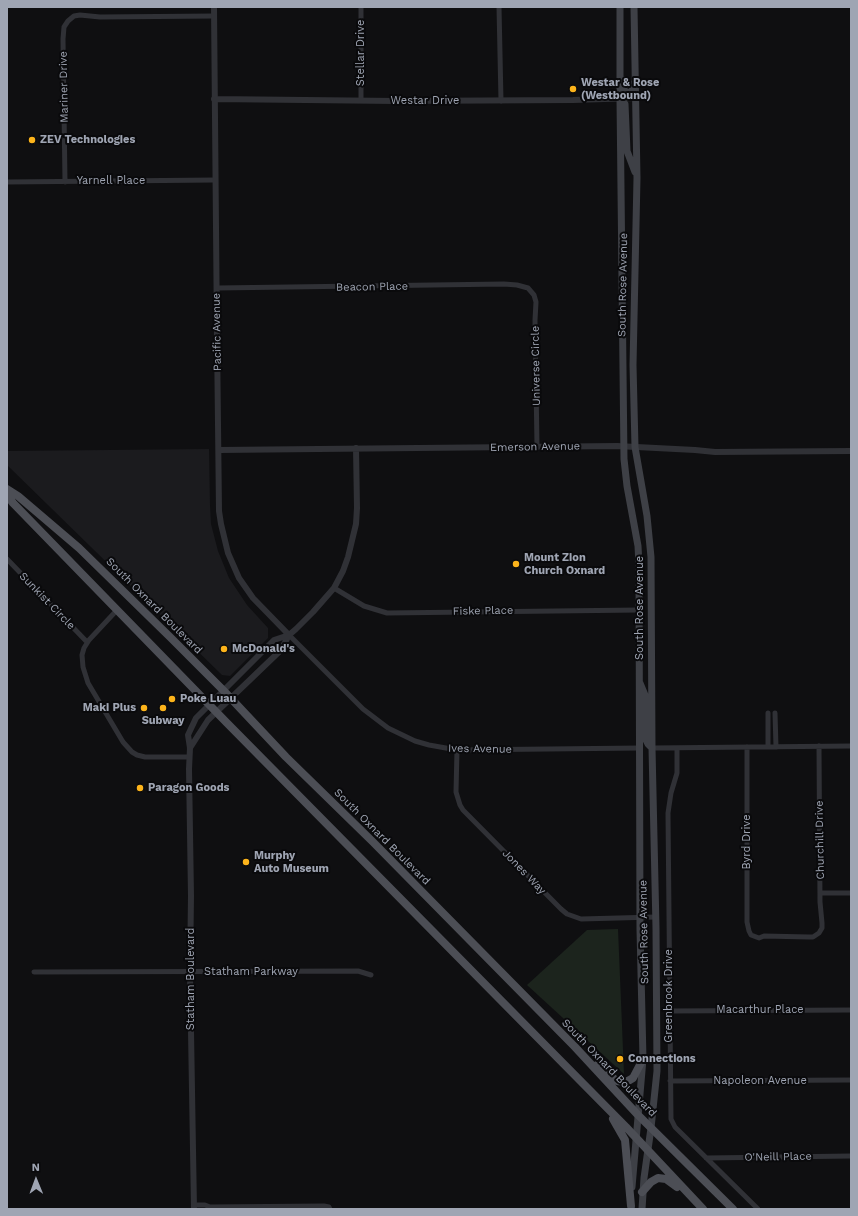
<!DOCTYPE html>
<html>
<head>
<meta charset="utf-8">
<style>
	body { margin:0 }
	#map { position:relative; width:858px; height:1216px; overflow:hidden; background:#0f0f11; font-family:"Work Sans",sans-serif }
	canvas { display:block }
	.frame { position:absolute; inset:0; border:8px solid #9fa5b3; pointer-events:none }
	.north { position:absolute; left:16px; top:1160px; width:40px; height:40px; -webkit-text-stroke:3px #0a0a0c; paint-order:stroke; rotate:359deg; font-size:11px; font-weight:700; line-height:16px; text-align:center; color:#9fa5b3 }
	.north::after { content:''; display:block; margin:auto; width:14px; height:18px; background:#9fa5b3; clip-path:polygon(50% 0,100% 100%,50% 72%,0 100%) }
</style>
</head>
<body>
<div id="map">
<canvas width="858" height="1216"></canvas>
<div class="frame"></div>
<div class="north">N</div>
</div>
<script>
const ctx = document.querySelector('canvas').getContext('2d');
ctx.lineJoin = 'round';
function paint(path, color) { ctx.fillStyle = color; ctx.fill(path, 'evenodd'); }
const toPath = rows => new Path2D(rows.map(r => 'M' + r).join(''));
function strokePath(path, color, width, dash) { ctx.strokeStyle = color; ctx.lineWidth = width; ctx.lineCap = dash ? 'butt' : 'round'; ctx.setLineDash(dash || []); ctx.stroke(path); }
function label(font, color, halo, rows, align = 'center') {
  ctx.font = font + ' "Work Sans",sans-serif'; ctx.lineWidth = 4; ctx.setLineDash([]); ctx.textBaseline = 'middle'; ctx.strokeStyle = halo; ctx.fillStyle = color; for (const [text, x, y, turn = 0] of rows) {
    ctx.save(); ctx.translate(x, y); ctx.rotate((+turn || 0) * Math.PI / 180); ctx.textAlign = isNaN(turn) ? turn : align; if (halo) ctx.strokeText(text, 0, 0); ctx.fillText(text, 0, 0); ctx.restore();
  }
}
paint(toPath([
	[209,449,210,505,211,524,218,551,229,578,247,605,268,628,268,638,230,676,222,675,7,465,7,451]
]), '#1b1b1e');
paint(toPath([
	[618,929,624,1074,527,985,587,930]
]), '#1c241d');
strokePath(toPath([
	[361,7,361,100],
	[499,7,501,101],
	[7,182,215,180],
	[65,182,63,39,64,27,68,21,74,16,80,15,100,17,214,16],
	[217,288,504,284,517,285,528,288,534,295,536,302,535,320,537,446],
	[7,559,87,642],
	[334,588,364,606,387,613,639,610],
	[117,610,89,640,84,648,82,655,83,667,88,683,123,742,132,752,137,755,145,757,189,757],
	[289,635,363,709,388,728,415,741,429,745,457,750,640,748],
	[768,713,768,747],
	[775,713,776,747],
	[747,747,747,922,749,931,751,935,759,938,764,936,809,937,813,937,819,933,822,928,822,923,820,902,819,746],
	[652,748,851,746],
	[677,748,677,773,671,793,668,813,671,1119,675,1127,758,1209],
	[457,750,456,792,460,805,463,810,561,909,567,914,581,919,655,917],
	[820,893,851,893],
	[34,972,358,971,371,975],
	[669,1011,851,1010],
	[670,1081,851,1080],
	[706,1158,851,1156],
	[194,1205,205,1205,210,1207,324,1206,329,1207,330,1209]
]), '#303136', 5);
strokePath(toPath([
	[214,7,217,337,219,511,221,524,228,553,239,578,253,598,289,635],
	[214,99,396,101,573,100,636,98],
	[219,450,617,446,695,450,715,452,851,451],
	[190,748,208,720,281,650,289,635],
	[194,1209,190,972,191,896,189,769,190,748,188,735,196,718,274,640,289,635,296,629,313,612,334,588,343,571,348,557,356,524,357,508,356,448]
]), '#303136', 6);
strokePath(toPath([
	[620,7,620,99,624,459,627,486,638,546,639,565,640,929,643,1059,632,1187],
	[634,7,637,178,633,365,635,447,647,516,651,557,652,748,656,928,657,1071,651,1128,644,1178,642,1209],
	[624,80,624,89,626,93,628,93,632,91,634,83],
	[620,99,625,104,627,151,635,172],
	[640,683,645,695,645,738,648,744,652,748]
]), '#3e4046', 7);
strokePath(toPath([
	[7,489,18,496,79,548,170,637,223,690,286,757,373,842,575,1047,638,1115,733,1209],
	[7,495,13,503,227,723,626,1127,703,1209],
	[597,1065,617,1081,624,1082,628,1081,633,1078,643,1059],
	[613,1119,625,1140,631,1206],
	[642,1192,651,1182,658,1178,666,1179,677,1187]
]), '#4c4e55', 8);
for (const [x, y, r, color] of [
	[573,89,4,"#fdb41b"],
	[32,140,4,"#fdb41b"],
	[516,564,4,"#fdb41b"],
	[224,649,4,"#fdb41b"],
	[172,699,4,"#fdb41b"],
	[144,708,4,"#fdb41b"],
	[163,708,4,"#fdb41b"],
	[140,788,4,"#fdb41b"],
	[246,862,4,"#fdb41b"],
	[620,1059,4,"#fdb41b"]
]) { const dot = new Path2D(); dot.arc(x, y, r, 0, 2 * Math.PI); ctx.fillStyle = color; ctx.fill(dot); strokePath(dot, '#0a0a0c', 1.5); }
label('11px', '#9fa5b3', '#0a0a0c', [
	["Stellar Drive",361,53,-90],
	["Mariner Drive",64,87,-91],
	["Westar Drive",425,101],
	["Yarnell Place",111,181],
	["South Rose Avenue",623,285,-89],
	["Beacon Place",372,287,-1],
	["Pacific Avenue",217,332,-91],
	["Universe Circle",536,366,-91],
	["Emerson Avenue",535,447,-1],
	["Sunkist Circle",47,601,46],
	["South Oxnard Boulevard",154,606,45],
	["South Rose Avenue",640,608,-90],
	["Fiske Place",483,611,-1],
	["Ives Avenue",480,749,1],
	["South Oxnard Boulevard",382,837,45],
	["Churchill Drive",820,840,-91],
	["Byrd Drive",747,842,-90],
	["Jones Way",524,872,46],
	["South Rose Avenue",644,932,-91],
	["Statham Parkway",251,972],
	["Statham Boulevard",191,979,-90],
	["Greenbrook Drive",669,996,-90],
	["Macarthur Place",760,1010],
	["South Oxnard Boulevard",609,1068,46],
	["Napoleon Avenue",760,1081],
	["O'Neill Place",778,1157,-1]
]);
label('bold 11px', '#9fa5b3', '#0a0a0c', [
	["Westar & Rose",581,83],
	["(Westbound)",581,96],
	["ZEV Technologies",40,140],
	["Mount Zion",524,558],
	["Church Oxnard",524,571],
	["McDonald's",232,649],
	["Poke Luau",180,699],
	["Maki Plus",136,708,"right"],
	["Subway",163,721,"center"],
	["Paragon Goods",148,788],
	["Murphy",254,856],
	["Auto Museum",254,869],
	["Connections",628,1059]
], 'left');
</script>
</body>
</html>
